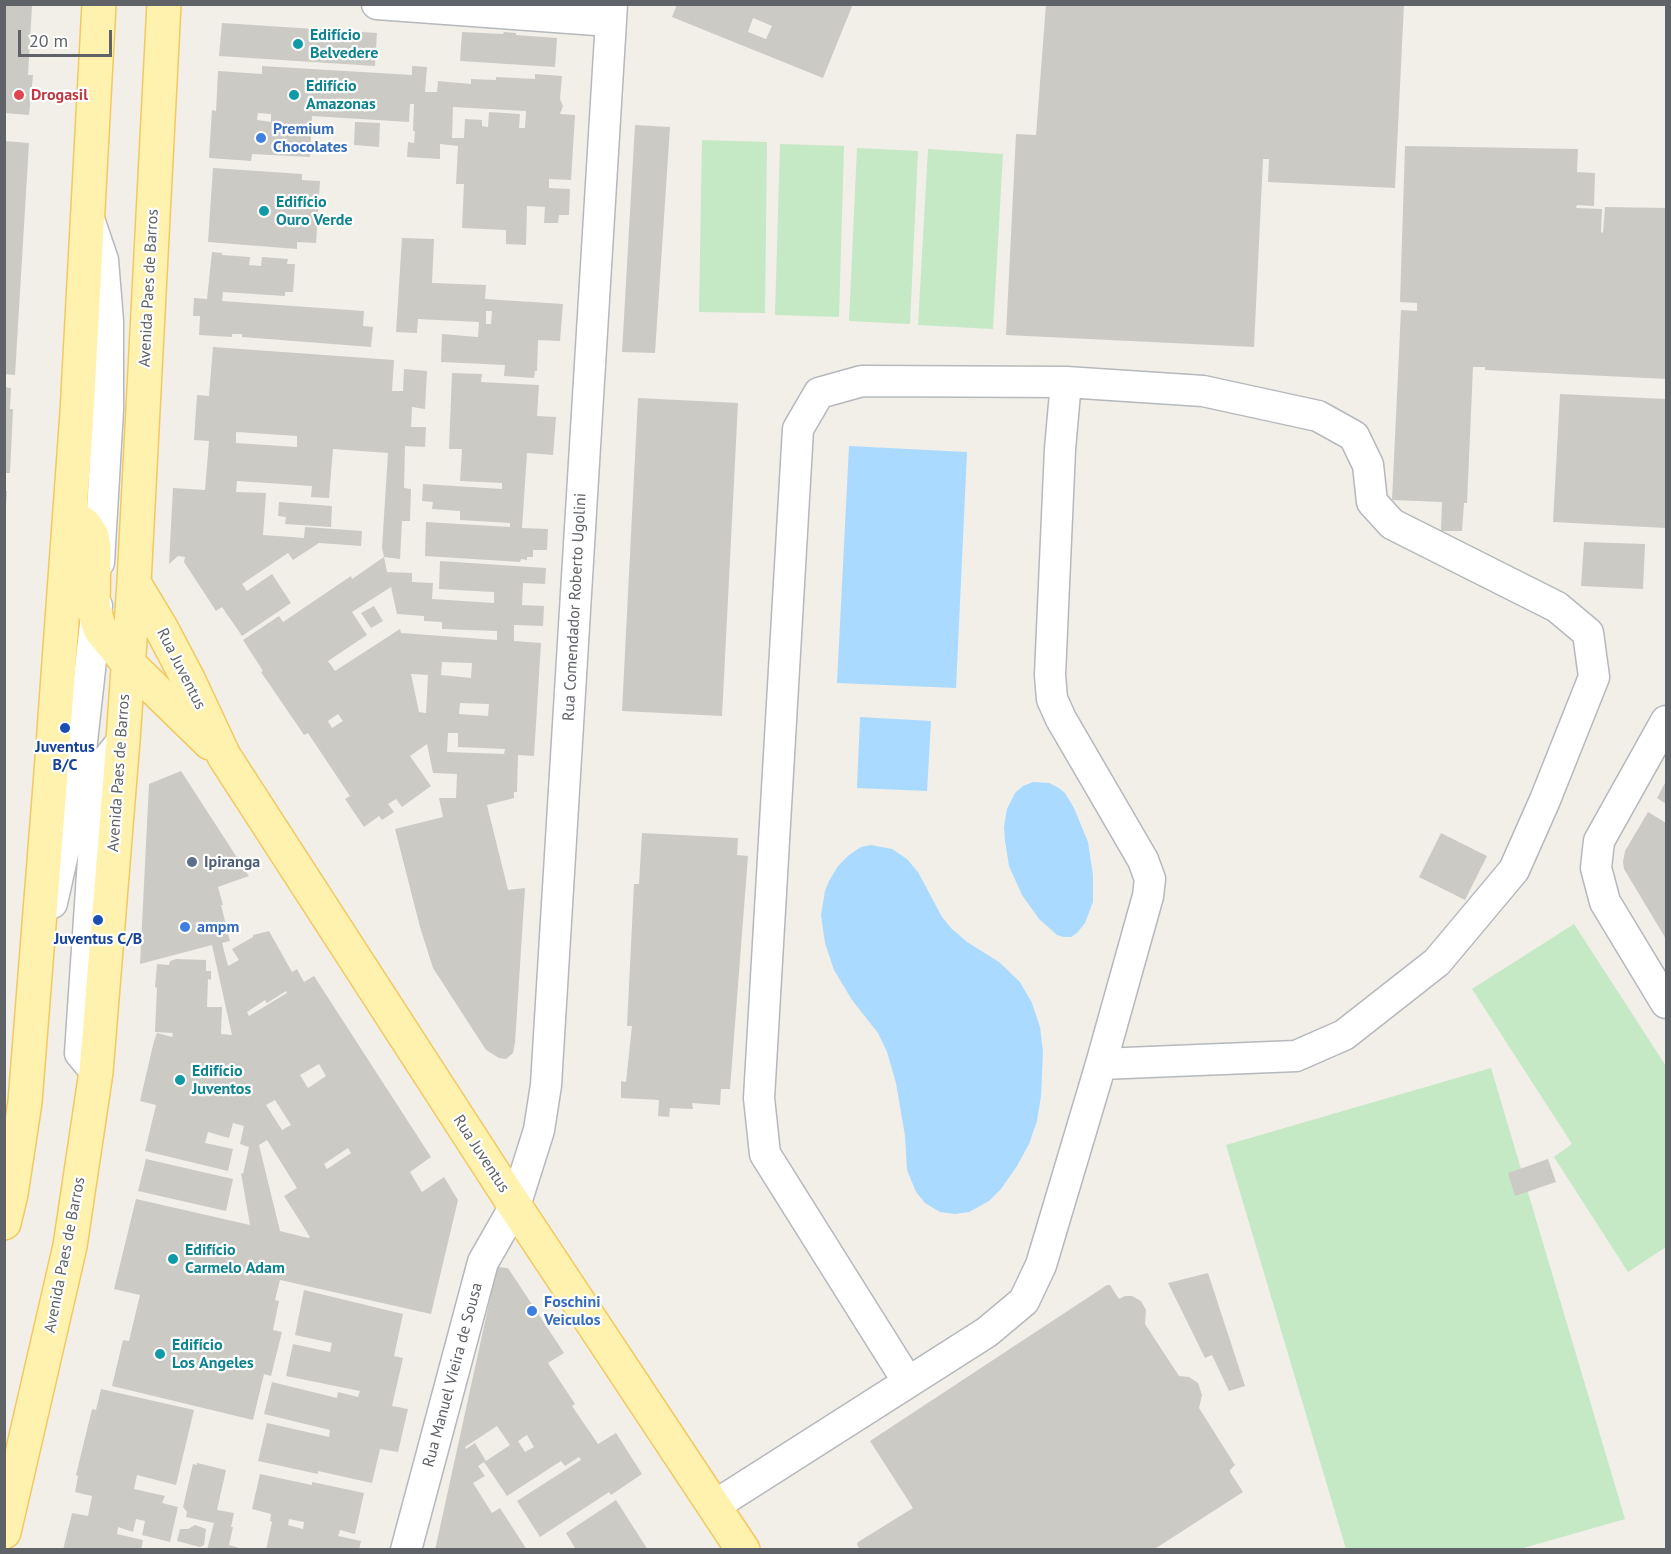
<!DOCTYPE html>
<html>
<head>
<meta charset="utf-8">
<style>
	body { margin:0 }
	#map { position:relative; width:1671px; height:1554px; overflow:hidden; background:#f1efe8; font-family:"PT Sans",sans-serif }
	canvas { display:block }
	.frame { position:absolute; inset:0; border:6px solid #5f6368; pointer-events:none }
	.scale { position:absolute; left:18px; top:30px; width:94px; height:27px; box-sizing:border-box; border:3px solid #5f6368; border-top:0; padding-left:8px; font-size:18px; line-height:21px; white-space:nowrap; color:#5f6368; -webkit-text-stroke:4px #fff; paint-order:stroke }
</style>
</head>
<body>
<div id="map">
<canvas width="1671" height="1554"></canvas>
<div class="frame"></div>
<div class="scale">20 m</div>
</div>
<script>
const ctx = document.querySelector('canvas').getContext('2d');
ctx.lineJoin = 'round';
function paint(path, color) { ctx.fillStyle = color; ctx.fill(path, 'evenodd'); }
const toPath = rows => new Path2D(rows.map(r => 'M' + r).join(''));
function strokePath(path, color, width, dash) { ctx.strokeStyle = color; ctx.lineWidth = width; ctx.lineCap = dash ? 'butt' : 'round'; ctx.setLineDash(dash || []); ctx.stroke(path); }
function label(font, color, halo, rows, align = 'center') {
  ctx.font = font + ' "PT Sans",sans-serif'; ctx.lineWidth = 4.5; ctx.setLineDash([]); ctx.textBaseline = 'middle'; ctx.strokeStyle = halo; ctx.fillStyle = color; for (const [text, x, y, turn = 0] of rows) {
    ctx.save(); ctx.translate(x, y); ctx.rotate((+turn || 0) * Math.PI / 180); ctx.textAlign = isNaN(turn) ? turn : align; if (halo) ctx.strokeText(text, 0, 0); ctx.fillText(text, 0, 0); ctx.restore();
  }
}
paint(toPath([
	[702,140,767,142,765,313,699,312],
	[780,144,844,146,839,317,775,315],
	[857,148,918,151,910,324,849,321],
	[928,149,1003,154,993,329,918,325],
	[1574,924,1666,1066,1666,1247,1628,1272,1554,1157,1572,1144,1472,989],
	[1491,1068,1625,1519,1520,1549,1346,1549,1226,1145]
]), '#c5e8c5');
paint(toPath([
	[849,446,967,452,956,688,837,683],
	[860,717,931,721,927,791,857,788],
	[1033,782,1049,783,1059,788,1065,793,1074,808,1088,842,1093,875,1093,902,1085,923,1077,933,1071,937,1064,937,1057,935,1039,919,1022,895,1009,866,1005,841,1004,827,1007,809,1015,793,1023,786],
	[871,845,892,849,907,859,918,872,942,917,951,928,967,942,999,962,1020,982,1032,1003,1040,1027,1043,1052,1041,1096,1037,1121,1029,1144,1017,1166,1001,1189,989,1201,969,1212,955,1214,940,1212,925,1203,916,1192,907,1170,905,1136,896,1083,887,1052,878,1033,852,1000,834,970,825,943,821,915,825,891,829,881,838,866,849,855,861,847]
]), '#aadaff');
paint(toPath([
	[4,4,32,6,28,75,33,75,29,115,4,113],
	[677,4,853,4,823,78,672,17],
	[753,18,772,26,766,39,748,32],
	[1046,4,1404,4,1395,188,1268,182,1269,159,1263,159,1254,347,1006,335,1016,134,1036,135],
	[222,23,377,33,375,66,219,56],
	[462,32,503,34,504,32,516,33,516,35,557,38,555,67,460,61],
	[262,66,412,75,412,66,427,67,425,92,437,92,438,81,471,84,471,79,496,80,496,77,535,79,535,74,562,76,560,99,563,106,560,114,575,115,571,180,549,179,549,188,570,189,569,215,559,215,558,223,544,223,545,207,527,206,526,245,506,244,506,230,462,228,464,184,456,184,458,146,440,144,440,159,407,157,408,142,414,143,415,131,413,131,414,104,410,104,409,122,312,116,310,157,252,154,251,161,209,158,212,110,216,111,218,71,262,74],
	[453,107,526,111,525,128,519,128,520,114,489,112,488,127,482,126,482,120,465,119,464,138,452,138],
	[258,113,271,114,271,122,257,120],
	[355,122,380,123,379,147,354,145],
	[635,125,670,127,655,353,622,352],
	[4,141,29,143,15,375,4,374],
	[1405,146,1578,149,1577,172,1595,173,1594,206,1577,205,1576,208,1602,209,1601,232,1603,233,1605,207,1666,208,1666,379,1485,370,1485,367,1473,367,1467,503,1464,503,1462,531,1441,531,1442,502,1392,500,1401,310,1417,311,1417,303,1400,302],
	[213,168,302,174,302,180,320,181,316,243,297,242,297,249,208,242],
	[402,238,434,239,432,283,486,285,485,299,563,304,560,341,538,340,537,371,535,371,534,378,504,376,505,365,441,362,442,334,478,337,479,322,418,319,417,333,396,332],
	[486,311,492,311,491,324,486,324],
	[212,252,222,253,222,255,250,257,249,265,261,266,262,257,288,259,287,264,295,264,293,292,285,292,285,296,223,292,222,301,364,311,363,326,373,327,371,347,242,337,242,334,232,334,232,337,199,335,200,316,193,316,194,298,207,299],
	[213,347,394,360,392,391,403,391,404,369,427,371,425,409,412,407,411,427,426,427,425,447,405,446,404,488,411,489,410,521,402,521,400,559,384,557,382,548,388,453,333,449,329,498,311,497,312,486,237,481,236,492,266,493,263,535,304,538,305,527,362,531,361,546,319,543,293,560,288,553,242,584,247,591,272,574,291,603,242,636,222,607,216,611,184,562,185,557,178,556,169,564,173,488,205,490,209,441,194,440,197,395,209,396],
	[236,432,297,436,297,447,236,443],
	[452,373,482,374,481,382,539,385,537,416,556,417,553,455,527,453,522,528,548,529,547,550,533,550,533,557,527,557,527,560,521,559,520,562,425,556,426,522,510,527,510,523,460,520,460,511,432,509,433,502,422,501,423,484,502,489,502,483,460,481,462,449,449,449],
	[5,387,11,388,10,409,13,409,10,473,5,473],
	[1560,394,1666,399,1666,528,1553,522],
	[638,398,738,403,722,716,622,711],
	[4,491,7,491,6,506,4,506],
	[279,502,332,506,331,527,285,524,286,517,278,516],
	[1584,542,1645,544,1643,589,1581,586],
	[384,557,387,572,412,573,412,582,433,583,432,599,494,603,494,592,439,589,440,561,546,568,545,584,523,583,522,605,544,606,543,626,514,625,514,641,541,643,534,756,518,755,517,792,514,792,514,798,487,805,508,890,525,888,515,1043,513,1053,506,1059,499,1058,486,1050,433,968,420,927,395,829,443,817,439,798,456,798,457,774,433,773,427,744,410,756,431,786,402,807,396,799,388,804,394,812,382,820,379,816,364,827,345,799,350,796,308,733,304,735,261,672,263,671,243,640,279,616,283,622,351,576,352,579],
	[391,587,397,614,424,616,424,621,442,622,442,629,497,631,497,640,401,633,400,629,335,671,328,661,367,635,352,612],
	[442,662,472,663,471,678,441,675],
	[411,674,428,675,426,713,419,712],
	[460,703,489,704,488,716,459,714],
	[338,714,343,721,332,728,328,721],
	[448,733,458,733,458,747,505,749,504,754,447,752],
	[374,606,383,621,371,628,361,613],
	[181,771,249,876,218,887,223,905,221,905,230,941,222,943,228,966,239,960,232,949,253,937,253,935,269,931,292,972,297,969,304,982,314,976,431,1157,410,1172,414,1179,422,1192,444,1177,458,1200,431,1314,280,1280,275,1300,279,1301,273,1330,282,1332,271,1376,264,1374,253,1420,112,1386,123,1340,129,1341,140,1295,114,1289,136,1199,250,1225,241,1173,243,1174,249,1147,240,1144,244,1126,233,1123,229,1138,208,1132,205,1143,233,1149,228,1171,145,1151,156,1105,140,1101,154,1041,157,1033,172,1037,173,1033,155,1032,157,988,155,987,157,964,169,965,170,961,176,959,206,960,206,971,211,971,211,980,208,979,207,1007,222,1007,221,1034,232,1035,212,945,140,964,149,784],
	[286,991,287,993,249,1016,247,1012,265,1000,267,1003],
	[319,1064,326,1076,308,1088,300,1075],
	[275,1100,291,1125,282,1130,266,1105],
	[267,1140,297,1188,284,1196,310,1237,308,1238,280,1231,259,1145],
	[348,1148,351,1153,327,1169,324,1164],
	[1666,781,1666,804,1657,798],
	[1648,812,1666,823,1666,939,1624,869,1623,862,1625,851],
	[642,833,738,838,737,855,748,856,730,1089,721,1089,720,1105,692,1103,693,1109,670,1108,669,1117,658,1116,659,1100,621,1098,621,1081,626,1082,632,1026,627,1026,634,884,639,884],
	[1441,833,1487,856,1465,900,1419,877],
	[146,1159,233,1179,226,1211,138,1191],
	[1548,1159,1556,1182,1515,1196,1508,1173],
	[497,1267,508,1268,564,1353,548,1363,575,1404,572,1406,598,1444,616,1433,642,1474,611,1495,609,1492,540,1537,517,1501,581,1460,579,1457,565,1466,561,1461,507,1496,484,1462,478,1466,485,1476,473,1483,492,1513,500,1508,527,1550,435,1550],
	[497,1426,510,1445,486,1461,475,1443,466,1449,465,1447],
	[527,1435,534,1447,525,1452,518,1441],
	[1208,1273,1245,1386,1229,1391,1212,1355,1205,1358,1168,1283],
	[1107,1285,1110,1285,1119,1299,1125,1296,1132,1296,1141,1301,1146,1310,1145,1324,1179,1376,1189,1377,1198,1383,1202,1395,1199,1408,1235,1465,1230,1470,1230,1472,1243,1492,1153,1550,860,1550,857,1544,858,1542,913,1508,870,1441],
	[304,1290,403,1314,394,1356,403,1358,392,1406,408,1409,398,1452,380,1449,372,1483,318,1471,318,1474,258,1461,267,1423,329,1437,330,1430,264,1414,272,1382,337,1398,338,1392,358,1397,360,1391,286,1376,293,1344,330,1352,332,1343,295,1335],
	[101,1389,194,1410,176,1485,137,1475,134,1489,165,1496,162,1503,178,1507,170,1542,142,1535,145,1521,136,1519,133,1532,118,1527,117,1534,143,1540,141,1550,63,1550,72,1513,88,1516,92,1496,75,1492,78,1476,76,1475,92,1409,96,1410],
	[197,1463,226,1470,217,1510,234,1513,231,1527,233,1527,229,1545,246,1550,207,1550,214,1523,186,1517,187,1512,183,1507,193,1464,197,1465],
	[260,1474,312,1485,312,1482,364,1493,355,1534,340,1530,338,1536,361,1541,359,1550,266,1550,272,1522,270,1521,271,1514,252,1509],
	[289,1519,304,1522,303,1529,288,1525],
	[616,1500,648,1550,576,1550,566,1533],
	[195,1525,206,1529,204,1545,200,1547,177,1541,180,1529,188,1529]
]), '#cccac5');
const minor = toPath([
	[377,4,610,21],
	[89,219,103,260,108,321,108,410,99,562],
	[1666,721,1599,841,1596,868,1605,902,1666,1003],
	[52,903,76,796,97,606],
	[96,1072,80,1053,99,770,123,740],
	[908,1382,765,1154,759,1098,798,429,819,393,862,381,1066,382],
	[714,1506,987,1332,1024,1301,1041,1265,1101,1064,1148,896,1150,879,1143,860,1061,719,1052,699,1050,675,1060,449,1066,382,1203,391,1318,416,1354,436,1368,465,1372,502,1392,524,1557,607,1588,633,1594,677,1545,800,1514,870,1437,962,1344,1035,1296,1056,1101,1064],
	[406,1550,483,1262,515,1206,539,1130,546,1085,612,4]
]);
const major = toPath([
	[70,514,85,525,92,536,94,547,93,607,100,629,127,662,210,743],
	[134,583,160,626,189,681,224,756,515,1206,743,1550],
	[4,1223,11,1194,25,1102,51,773,77,413,99,4],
	[4,1532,70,1246,96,1072,123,740,134,583,164,4]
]);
strokePath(minor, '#b5b8bc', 33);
strokePath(major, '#f2c960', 36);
strokePath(minor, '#fff', 30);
strokePath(major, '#fff2af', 33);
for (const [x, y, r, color] of [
	[298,44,6,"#0f9aa8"],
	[19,95,6,"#e0444e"],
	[294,95,6,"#0f9aa8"],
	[261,138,6,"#3f7fe0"],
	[264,211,6,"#0f9aa8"],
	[65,728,6,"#1a4fb4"],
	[192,862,6,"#5c6f8a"],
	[98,920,6,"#1a4fb4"],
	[185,927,6,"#3f7fe0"],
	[180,1080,6,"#0f9aa8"],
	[173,1259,6,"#0f9aa8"],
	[532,1311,6,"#3f7fe0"],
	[160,1354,6,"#0f9aa8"]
]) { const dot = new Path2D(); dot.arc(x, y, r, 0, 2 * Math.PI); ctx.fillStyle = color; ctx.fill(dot); strokePath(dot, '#fff', 2); }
label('bold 16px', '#0d838f', '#fff', [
	["Edifício",310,35],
	["Belvedere",310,53],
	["Edifício",306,86],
	["Amazonas",306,104],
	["Edifício",276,202],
	["Ouro Verde",276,220],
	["Edifício",192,1071],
	["Juventos",192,1089],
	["Edifício",185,1250],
	["Carmelo Adam",185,1268],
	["Edifício",172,1345],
	["Los Angeles",172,1363]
], 'left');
label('bold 16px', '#be3a42', '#fff', [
	["Drogasil",31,95]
], 'left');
label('bold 16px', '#366cbe', '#fff', [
	["Premium",273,129],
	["Chocolates",273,147],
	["ampm",197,927],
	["Foschini",544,1302],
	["Veiculos",544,1320]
], 'left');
label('16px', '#5f6368', '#fff', [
	["Avenida Paes de Barros",149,288,-87],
	["Rua Comendador Roberto Ugolini",575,607,-87],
	["Rua Juventus",181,669,63],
	["Avenida Paes de Barros",119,773,-86],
	["Rua Juventus",481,1154,57],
	["Avenida Paes de Barros",65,1255,-79],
	["Rua Manuel Vieira de Sousa",453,1375,-75]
]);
label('bold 16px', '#164399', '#fff', [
	["Juventus",65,747],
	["B/C",65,765],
	["Juventus C/B",98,939]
]);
label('bold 16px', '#4e5e75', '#fff', [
	["Ipiranga",204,862]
], 'left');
</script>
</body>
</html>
